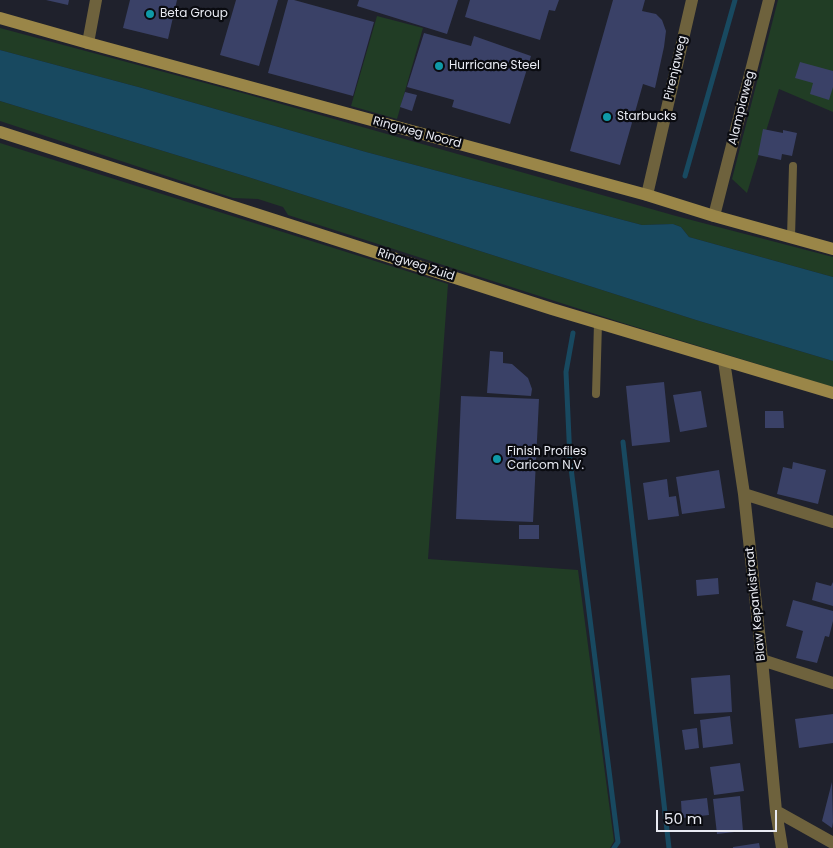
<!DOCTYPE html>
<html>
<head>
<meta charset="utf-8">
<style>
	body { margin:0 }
	#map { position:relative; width:833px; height:848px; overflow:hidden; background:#1f212c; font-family:Poppins,sans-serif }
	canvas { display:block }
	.scale { position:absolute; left:656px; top:810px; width:121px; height:22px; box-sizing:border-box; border:2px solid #e9ebf3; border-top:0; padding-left:6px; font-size:15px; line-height:18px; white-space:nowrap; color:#e9ebf3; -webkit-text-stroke:4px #0a0b10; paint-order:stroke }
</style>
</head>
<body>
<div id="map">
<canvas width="833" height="848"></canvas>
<div class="scale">50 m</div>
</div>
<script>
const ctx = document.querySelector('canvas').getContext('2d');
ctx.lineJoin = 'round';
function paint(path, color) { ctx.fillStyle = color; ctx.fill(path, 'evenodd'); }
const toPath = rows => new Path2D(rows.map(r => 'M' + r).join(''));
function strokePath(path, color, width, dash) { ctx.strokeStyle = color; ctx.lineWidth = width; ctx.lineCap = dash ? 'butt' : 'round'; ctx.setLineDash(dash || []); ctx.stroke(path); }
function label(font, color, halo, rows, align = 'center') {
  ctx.font = font + ' Poppins,sans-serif'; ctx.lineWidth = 4.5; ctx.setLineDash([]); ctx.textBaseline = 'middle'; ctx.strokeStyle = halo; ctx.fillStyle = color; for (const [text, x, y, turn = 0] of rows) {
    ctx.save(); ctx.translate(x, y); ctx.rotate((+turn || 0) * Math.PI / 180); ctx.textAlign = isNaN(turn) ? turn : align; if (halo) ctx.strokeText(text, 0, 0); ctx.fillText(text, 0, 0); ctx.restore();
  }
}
paint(toPath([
	[778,0,833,0,833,112,779,89,747,193,732,179],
	[377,16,423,28,397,119,351,106],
	[0,28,246,94,676,216,833,257,833,277,689,237,681,227,673,224,642,225,366,152,142,88,0,50],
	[0,101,248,177,696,320,833,361,833,387,623,323,288,215,283,207,258,199,233,198,0,121],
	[0,143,448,284,428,559,578,570,614,841,610,848,0,848]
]), '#213d25');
paint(toPath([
	[0,50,142,88,366,152,642,225,673,224,681,227,689,237,833,277,833,361,696,320,248,177,0,101]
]), '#184960');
strokePath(toPath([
	[685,176,735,0],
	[573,333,566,372,570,460,618,842,614,848],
	[623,442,669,848]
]), '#184960', 5);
paint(toPath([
	[46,0,69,0,68,5],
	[130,0,177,0,168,39,123,28],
	[236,0,278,0,259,66,220,55],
	[288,0,294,0,374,22,353,96,268,73],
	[359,0,458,0,447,34,357,6],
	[470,0,559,0,555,11,549,10,540,40,465,17],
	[613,0,645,0,642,11,656,14,662,20,666,31,664,47,655,88,643,84,620,165,570,151],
	[424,33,471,46,474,36,531,56,510,124,452,107,454,100,407,87],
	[800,62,833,71,833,87,829,100,810,94,813,83,795,78],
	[405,92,417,95,412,111,400,107],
	[763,129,783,133,783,130,797,133,792,156,782,154,781,160,758,155],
	[490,351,503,352,503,363,512,364,528,378,532,389,531,396,487,393],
	[664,382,670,442,632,446,626,386],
	[701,391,707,427,680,432,673,395],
	[461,396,539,399,533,522,456,519],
	[765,411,783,411,784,428,765,428],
	[793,462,826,470,818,504,777,494,783,467,792,469],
	[719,470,725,508,682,514,676,477],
	[667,479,669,497,676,496,679,516,648,520,643,483],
	[519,525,539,525,539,539,519,539],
	[718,578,719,594,697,596,696,580],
	[816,582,831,586,833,582,833,606,812,600],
	[793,600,833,611,833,621,829,637,825,636,817,663,796,658,803,631,786,626],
	[730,675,732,712,694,714,691,678],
	[833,714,833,743,799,748,795,719],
	[730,716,733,744,703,748,700,720],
	[697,728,699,748,685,750,682,730],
	[740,763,744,791,714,795,710,767],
	[832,782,833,822,832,828,822,821],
	[740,796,743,831,717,834,713,799],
	[707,798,709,815,682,818,681,801],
	[759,843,760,848,733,848,733,847]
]), '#3a4167');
strokePath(toPath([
	[791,237,793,166],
	[596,394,598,323]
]), '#6e623d', 8);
strokePath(toPath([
	[88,43,96,0],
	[647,195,692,0],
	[714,216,769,0],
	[724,361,744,494,762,660,776,811,782,848],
	[744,494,833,522],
	[762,660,833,683],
	[776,811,833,843]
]), '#6e623d', 12);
strokePath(toPath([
	[0,18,88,43,647,195,714,216,833,249],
	[0,132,552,309,833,393]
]), '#9a8648', 12);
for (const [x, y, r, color] of [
	[150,14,5,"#0f9aa8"],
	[439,66,5,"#0f9aa8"],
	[607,117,5,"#0f9aa8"],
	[497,459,5,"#0f9aa8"]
]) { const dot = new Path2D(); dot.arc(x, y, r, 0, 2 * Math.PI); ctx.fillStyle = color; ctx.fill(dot); strokePath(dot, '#0a0b10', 2); }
label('12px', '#e9ebf3', '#0a0b10', [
	["Beta Group",160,14],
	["Hurricane Steel",449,66],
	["Starbucks",617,117],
	["Finish Profiles",507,452],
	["Caricom N.V.",507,466]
], 'left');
label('12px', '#e9ebf3', '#0a0b10', [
	["Pirenjaweg",676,68,-77],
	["Alampiaweg",742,108,-76],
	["Ringweg Noord",417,133,15],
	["Ringweg Zuid",416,265,18],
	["Blaw Kepankistraat",756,604,-96]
]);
</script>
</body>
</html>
